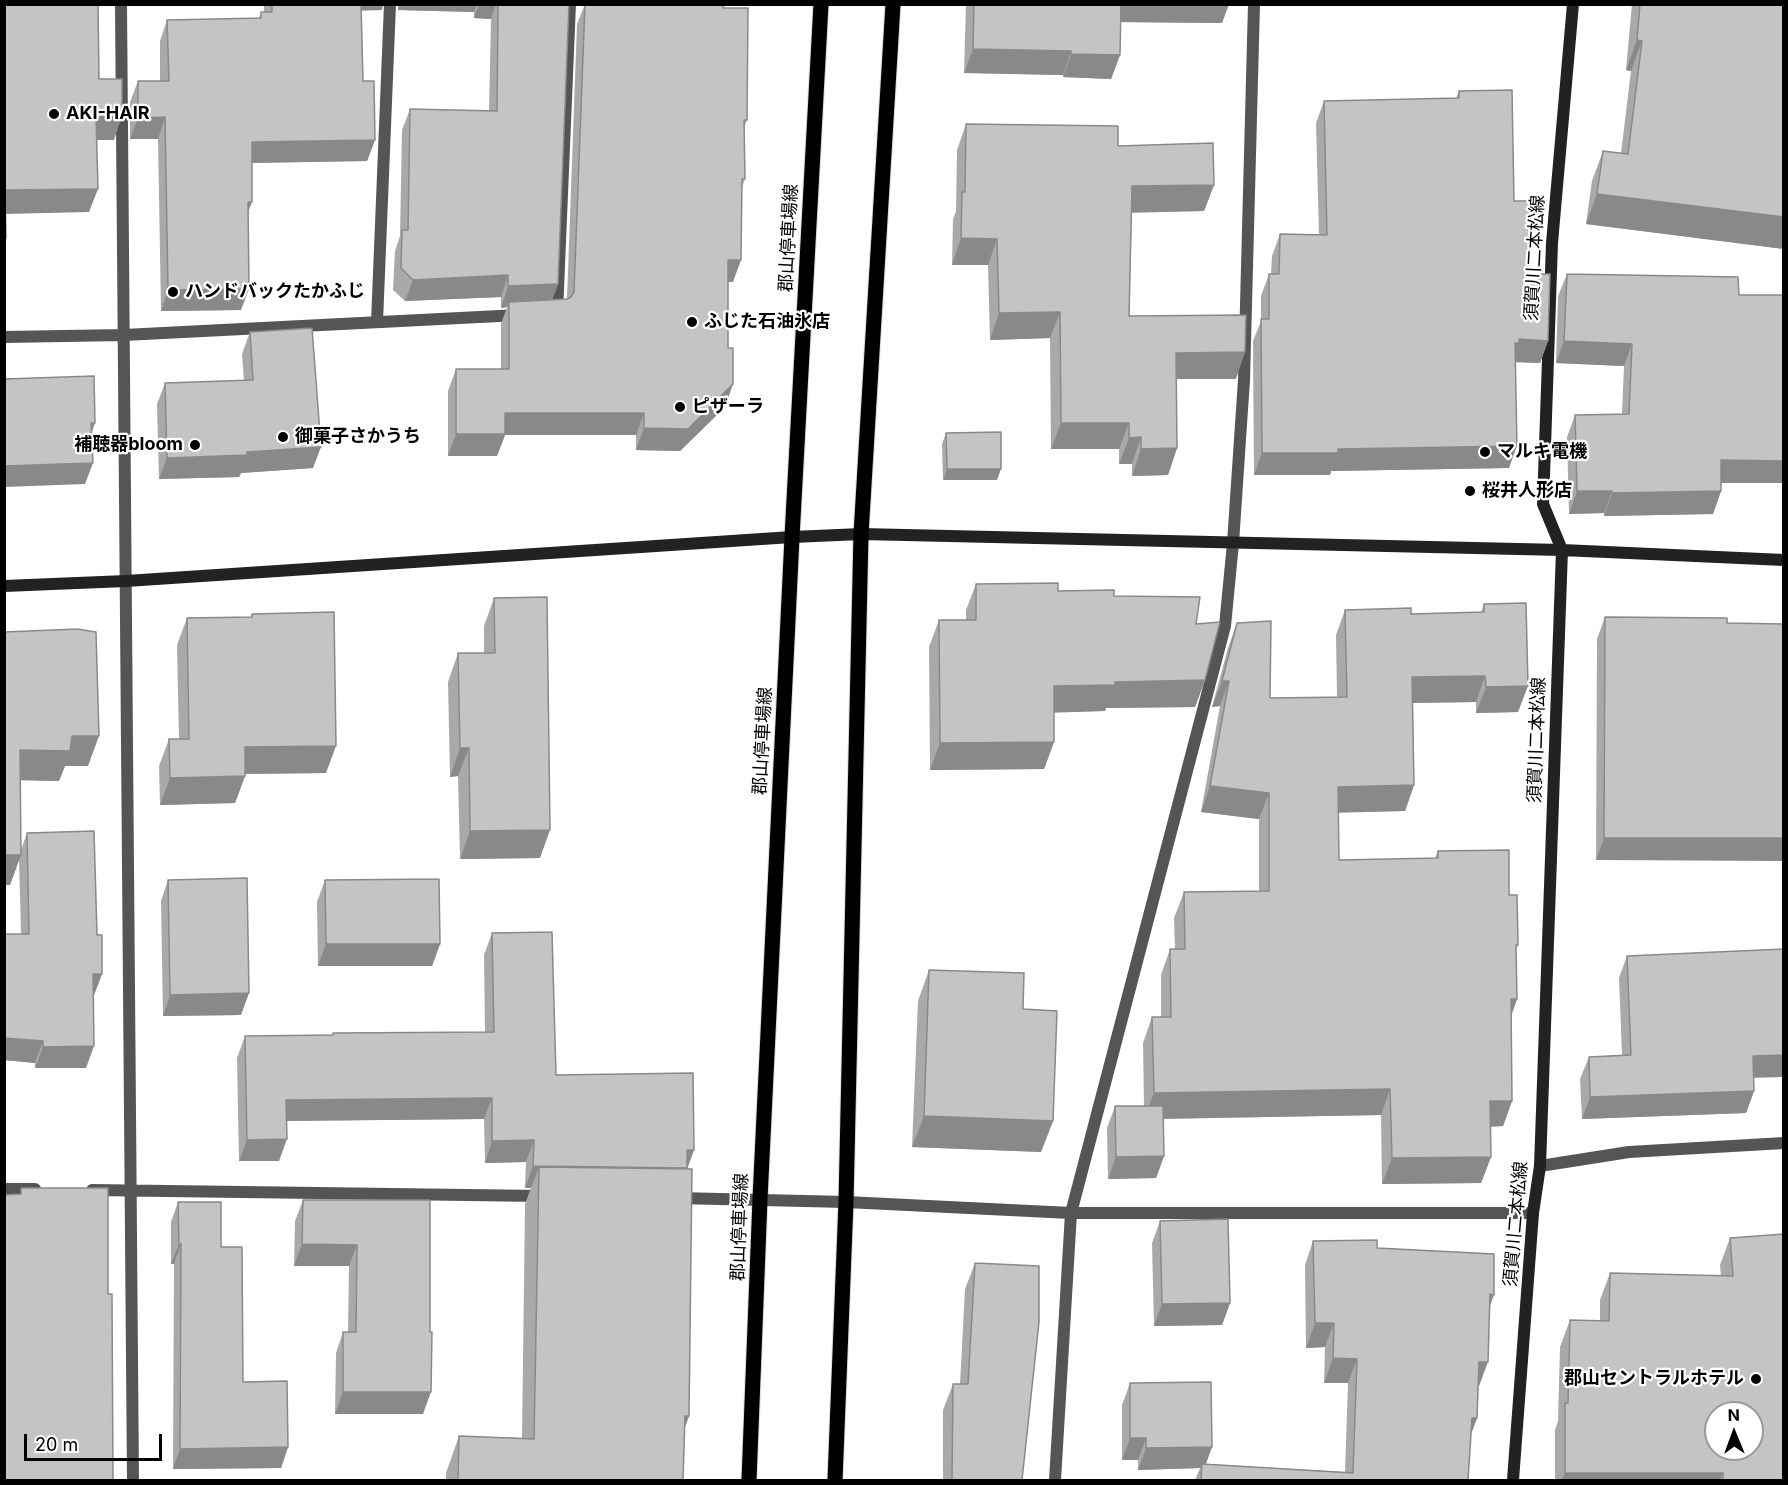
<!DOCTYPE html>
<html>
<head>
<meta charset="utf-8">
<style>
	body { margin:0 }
	#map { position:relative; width:1788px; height:1485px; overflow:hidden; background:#fff; font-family:Inter,sans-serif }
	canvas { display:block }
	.frame { position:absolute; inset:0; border:6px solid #000; pointer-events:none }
	.north { position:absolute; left:1704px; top:1401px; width:60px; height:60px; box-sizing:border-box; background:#fff; border:2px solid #999; border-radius:50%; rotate:359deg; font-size:16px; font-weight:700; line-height:24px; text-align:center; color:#000 }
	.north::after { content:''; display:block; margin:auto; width:21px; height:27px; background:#000; clip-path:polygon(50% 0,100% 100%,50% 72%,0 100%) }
	.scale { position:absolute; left:24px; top:1434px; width:138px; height:27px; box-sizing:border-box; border:3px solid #000; border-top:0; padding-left:8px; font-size:18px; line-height:21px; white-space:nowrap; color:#000; -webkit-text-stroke:4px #fff; paint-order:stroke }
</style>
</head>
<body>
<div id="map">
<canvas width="1788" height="1485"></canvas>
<div class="frame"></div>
<div class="north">N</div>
<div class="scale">20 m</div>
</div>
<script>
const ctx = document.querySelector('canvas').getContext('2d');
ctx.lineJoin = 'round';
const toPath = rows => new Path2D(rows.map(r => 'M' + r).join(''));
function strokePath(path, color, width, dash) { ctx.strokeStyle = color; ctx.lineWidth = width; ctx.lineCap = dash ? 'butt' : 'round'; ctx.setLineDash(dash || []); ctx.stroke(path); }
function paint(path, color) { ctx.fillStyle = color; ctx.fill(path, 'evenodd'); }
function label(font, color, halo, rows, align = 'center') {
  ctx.font = font + ' Inter,"Noto Sans JP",sans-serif'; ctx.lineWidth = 4.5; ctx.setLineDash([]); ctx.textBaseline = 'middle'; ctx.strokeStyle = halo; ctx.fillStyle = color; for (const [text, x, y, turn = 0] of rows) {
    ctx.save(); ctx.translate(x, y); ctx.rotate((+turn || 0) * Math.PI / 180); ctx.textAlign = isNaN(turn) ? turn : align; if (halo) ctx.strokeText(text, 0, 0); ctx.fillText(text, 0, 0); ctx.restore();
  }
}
const primary = toPath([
	[749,1480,760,1199,792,537,821,4],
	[835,1480,846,1202,861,534,893,4]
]);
strokePath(primary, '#dbdbdb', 17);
strokePath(toPath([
	[121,4,133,1480],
	[557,313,570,4],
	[377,322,390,4],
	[4,337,124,335,519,315],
	[1540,1166,1629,1152,1784,1143],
	[4,1189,35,1189],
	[92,1190,542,1196],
	[677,1198,846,1202,1071,1213,1533,1213],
	[1055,1480,1071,1213,1225,626,1233,543,1244,380,1254,4]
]), '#555', 12);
strokePath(toPath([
	[4,586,126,581,792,537,861,534,1562,550,1784,560],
	[1513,1480,1533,1213,1540,1166,1562,550,1543,504,1552,243,1573,4]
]), '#222', 12);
strokePath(primary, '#000', 15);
paint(toPath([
	[264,4,383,4,382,10,361,10,363,81,375,140,367,161,252,163,241,310,161,311,158,139,130,139,130,102,138,81,160,81,160,41,167,20,259,18,261,12,264,12],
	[398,4,569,4,558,284,552,300,567,299,577,24,585,4,723,4,747,120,744,128,745,179,742,187,733,282,728,282,725,407,680,451,636,450,636,435,505,435,497,456,448,456,448,391,456,369,501,369,501,324,507,307,501,308,501,297,405,301,393,290,395,251,400,236,402,130,410,109,489,111,491,19,474,18,474,12,398,10],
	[966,4,1229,4,1222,23,1120,22,1120,55,1111,79,1063,77,1063,75,964,73],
	[1632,4,1784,4,1784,249,1586,224,1592,181,1603,151,1621,153,1631,71,1626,70],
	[1459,91,1514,201,1530,274,1548,341,1540,363,1516,362,1509,468,1331,471,1330,475,1254,475,1253,341,1261,321,1261,296,1269,274,1271,274,1272,256,1280,234,1319,235,1316,123,1324,101,1456,98],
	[966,124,1118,146,1214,185,1204,211,1132,212,1129,316,1236,379,1176,379,1177,448,1168,475,1132,476,1132,464,1119,464,1119,449,1051,449,1050,338,990,340,988,265,952,265,953,219,956,211,957,150],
	[1567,274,1738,277,1721,483,1721,491,1713,514,1604,516,1604,513,1569,514,1567,437,1575,415,1622,414,1624,366,1556,363,1558,296],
	[250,332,313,468,241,473,239,477,159,479,157,404,165,383,244,381,242,354],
	[946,433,997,480,943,480,942,444],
	[976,584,1114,596,1196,624,1205,680,1195,707,1106,708,1105,711,1054,712,1054,742,1044,769,930,770,929,647,939,620,966,620,966,610],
	[494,598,540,858,460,859,458,776,450,777,448,682,458,653,484,653,484,626],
	[1484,604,1518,712,1476,713,1476,702,1413,703,1414,785,1405,811,1338,812,1339,860,1435,858,1438,851,1509,895,1518,945,1516,950,1517,999,1511,1016,1512,1101,1503,1126,1490,1127,1491,1157,1481,1183,1382,1184,1381,1115,1163,1119,1164,1156,1156,1178,1108,1179,1107,1128,1115,1106,1144,1106,1143,1043,1152,1017,1161,1017,1161,975,1170,949,1175,949,1174,918,1184,892,1259,891,1259,819,1201,812,1220,706,1212,707,1228,648,1237,623,1270,698,1337,697,1336,635,1345,610,1411,614,1481,612],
	[252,614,326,773,245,774,245,776,235,803,160,805,159,766,169,739,179,739,177,645,187,618,251,617],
	[1605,617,1727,623,1596,860,1597,639],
	[4,632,88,766,65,766,59,781,20,780,21,850,27,833,97,935,102,974,94,995,86,1068,35,1068,35,1063,4,1060,4,934,21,934,19,859,10,885],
	[168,880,241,1015,163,1016,161,901],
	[325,880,440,944,432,966,318,966,317,902],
	[492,933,556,1075,694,1150,687,1169,689,1416,685,1427,683,1480,446,1480,446,1473,459,1436,522,1438,525,1204,531,1188,525,1188,526,1162,485,1163,484,1119,286,1121,279,1161,239,1161,237,1058,245,1036,485,1032,484,955],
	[1627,956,1754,1078,1754,1091,1746,1113,1582,1119,1580,1079,1589,1057,1622,1055,1619,978],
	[929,970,1023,1009,1053,1121,1041,1152,912,1147,918,1001],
	[303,1200,430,1200,423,1414,335,1414,336,1353,343,1332,348,1332,349,1266,294,1266,295,1221],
	[178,1202,243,1382,288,1447,281,1468,173,1469,174,1264,171,1264,171,1222],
	[1160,1221,1230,1303,1222,1325,1154,1326,1152,1243],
	[1730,1238,1784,1480,1555,1480,1555,1430,1558,1421,1560,1347,1570,1320,1600,1321,1600,1300,1610,1273,1721,1276,1720,1265],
	[1313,1241,1377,1248,1490,1307,1478,1386,1477,1418,1471,1434,1468,1480,1195,1480,1200,1468,1138,1470,1138,1460,1122,1460,1122,1405,1130,1383,1212,1447,1206,1464,1345,1472,1348,1383,1324,1383,1325,1347,1306,1348,1305,1265],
	[975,1263,1022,1480,943,1480,943,1410,953,1384,960,1384,965,1289]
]), '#a9a9a9');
paint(toPath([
	[355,4,383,4,382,10,353,11],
	[400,4,477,4,474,12,398,10],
	[479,4,496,4,491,19,474,18],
	[1118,4,1229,4,1222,23,1112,22],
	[1301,4,1539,4,1300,6],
	[1637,40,1642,41,1631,71,1626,70],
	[973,49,1071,51,1063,75,964,73],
	[1071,54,1120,55,1111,79,1063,77],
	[122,116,114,140,88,140,96,117],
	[165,117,158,139,130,139,138,118],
	[375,140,367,161,244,163,252,142],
	[1214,185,1204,211,1123,213,1132,186],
	[98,189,89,212,4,214,5,190],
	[1597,194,1784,217,1784,249,1586,224],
	[248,202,252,202,244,223],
	[961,238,997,239,988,265,952,265],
	[728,260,741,260,733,282,720,282],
	[508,275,501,297,405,301,413,280],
	[558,284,550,305,509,302,507,307,501,308,508,286],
	[249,289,241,310,161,311,168,290],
	[1060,312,1050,338,990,340,999,313],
	[1519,339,1548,341,1540,363,1512,362,1515,343],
	[1564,341,1632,344,1624,366,1556,363],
	[1245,352,1236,379,1166,379,1176,353],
	[733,384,725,407,680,451,636,450,644,428],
	[505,413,644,413,636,435,505,435,497,456,448,456,456,434],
	[91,423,95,423,88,443],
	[1061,423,1129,423,1119,449,1051,449],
	[1141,437,1132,464,1119,464,1129,438],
	[1517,446,1509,468,1331,471,1330,475,1254,475,1262,453,1338,449],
	[321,447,313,468,241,473,239,477,159,479,167,458],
	[1177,448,1168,475,1132,476,1141,449],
	[1721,460,1784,461,1784,483,1713,483],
	[93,463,85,484,4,487,4,466],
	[947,469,1001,469,997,480,943,480],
	[1577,491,1612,491,1604,513,1569,514],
	[1721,491,1713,514,1604,516,1612,493],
	[1485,676,1476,702,1403,703,1412,677],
	[1205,680,1195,707,1106,708,1105,711,1044,713,1054,686,1115,682],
	[1222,681,1229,681,1220,706,1212,707],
	[1528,686,1518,712,1476,713,1486,687],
	[72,736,99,736,88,766,65,766,59,781,9,780,20,750],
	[1054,742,1044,769,930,770,940,743],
	[336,746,326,773,235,774,245,747],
	[460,748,469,748,458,776,450,777],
	[245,776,235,803,160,805,170,778],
	[1414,785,1405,811,1329,813,1338,787],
	[1210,786,1269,793,1259,819,1201,812],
	[550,830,540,858,460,859,470,831],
	[1604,838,1784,838,1784,861,1596,860],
	[4,855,21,855,10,885,4,885],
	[326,944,440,944,432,966,318,966],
	[93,974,102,974,94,995],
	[249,993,241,1015,163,1016,170,995],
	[1511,999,1517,999,1508,1025],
	[4,1038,43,1041,35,1063,4,1060],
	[94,1046,86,1068,35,1068,43,1047],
	[1784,1055,1784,1077,1745,1078,1753,1056],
	[1390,1089,1381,1115,1144,1119,1154,1093],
	[1754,1091,1746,1113,1582,1119,1590,1097],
	[492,1098,484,1119,278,1121,286,1100],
	[1490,1101,1512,1101,1503,1126,1481,1127],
	[924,1116,1053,1121,1041,1152,912,1147],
	[287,1139,279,1161,239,1161,247,1140],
	[534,1140,526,1162,485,1163,492,1141],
	[687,1150,694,1150,679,1190,539,1167,531,1188,525,1188,533,1166],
	[1164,1156,1156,1178,1108,1179,1116,1157],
	[1491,1157,1481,1183,1382,1184,1392,1158],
	[179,1244,181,1244,174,1264,171,1264],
	[302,1244,357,1245,349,1266,294,1266],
	[1490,1294,1494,1295,1485,1319],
	[1230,1303,1222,1325,1154,1326,1162,1304],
	[1315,1323,1334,1323,1325,1347,1306,1348],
	[1333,1358,1357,1359,1348,1383,1324,1383],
	[1479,1362,1488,1362,1479,1386,1470,1386],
	[343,1392,431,1392,423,1414,335,1414],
	[685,1416,689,1416,675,1453],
	[1472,1418,1477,1418,1468,1442],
	[1130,1438,1146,1438,1138,1460,1122,1460],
	[288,1447,281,1468,173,1469,180,1449],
	[1212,1447,1204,1468,1202,1464,1200,1468,1138,1470,1146,1448],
	[1565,1473,1723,1473,1720,1480,1562,1480]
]), '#898989');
const building = toPath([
	[4,4,98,4,99,79,122,79,122,116,96,117,98,189,5,190,6,238,4,238,4,4],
	[272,4,361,4,363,81,374,81,375,140,252,142,252,202,248,202,249,289,168,290,165,117,138,118,138,81,169,81,167,20,261,18,261,12,272,12,272,4],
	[498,4,569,4,558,284,508,286,508,275,413,280,401,268,402,230,408,230,410,109,497,111,498,4],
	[585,4,723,4,723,8,748,8,747,120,744,120,745,179,742,179,741,260,728,260,728,348,733,348,733,384,688,429,644,428,644,413,505,413,505,434,456,434,456,369,509,369,509,302,567,299,571,297,574,292,585,4],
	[974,4,1121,4,1120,55,1071,54,1071,51,973,49,974,4],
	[1640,4,1784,4,1784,217,1597,194,1603,151,1628,154,1642,41,1637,40,1640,4],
	[1512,90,1514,201,1530,201,1530,274,1550,274,1548,341,1519,339,1519,343,1515,343,1517,446,1338,449,1338,453,1262,453,1261,319,1269,319,1269,274,1279,274,1280,234,1327,235,1324,101,1459,98,1459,91,1512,90],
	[966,124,1118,126,1118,146,1213,143,1214,185,1132,186,1129,316,1246,315,1245,352,1176,353,1177,448,1141,449,1141,437,1129,438,1129,423,1061,423,1060,312,999,313,997,239,961,238,962,192,965,192,966,124],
	[1567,274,1738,277,1739,295,1784,295,1784,461,1721,460,1721,491,1612,493,1612,491,1577,491,1575,415,1629,414,1632,344,1564,341,1567,274],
	[312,328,321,447,247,452,247,455,167,458,165,383,253,380,250,332,312,328],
	[94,376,95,423,91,423,93,463,4,466,4,379,94,376],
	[1001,432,1001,469,947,469,946,433,1001,432],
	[1058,583,1058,591,1114,590,1114,596,1200,597,1196,624,1220,622,1205,680,1115,682,1115,685,1054,686,1054,742,940,743,939,620,976,620,976,584,1058,583],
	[547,597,550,830,470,831,469,748,460,748,458,653,495,653,494,598,547,597],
	[1526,603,1528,686,1486,687,1485,676,1412,677,1414,785,1338,787,1339,860,1438,858,1438,851,1509,850,1509,895,1517,895,1518,945,1516,945,1517,999,1511,999,1512,1101,1490,1101,1491,1157,1392,1158,1390,1089,1154,1093,1152,1017,1171,1017,1170,949,1185,949,1184,892,1269,891,1269,793,1210,786,1229,681,1222,681,1237,623,1271,621,1270,698,1347,697,1345,610,1411,608,1411,614,1484,612,1484,604,1526,603],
	[334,612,336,746,245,747,245,776,170,778,169,739,189,739,187,618,252,617,252,614,334,612],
	[1605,617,1727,618,1727,623,1784,624,1784,838,1604,838,1605,617],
	[77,629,96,632,99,736,72,736,70,751,20,750,21,855,4,855,4,632,77,629],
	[94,831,97,935,102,935,102,974,93,974,94,1046,43,1047,43,1041,4,1038,4,934,29,934,27,833,94,831],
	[247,878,249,993,170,995,168,880,247,878],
	[439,879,440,944,326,944,325,880,439,879],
	[552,932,556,1075,693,1073,694,1150,687,1150,687,1168,533,1166,534,1140,492,1141,492,1098,286,1100,287,1139,247,1140,245,1036,333,1035,333,1033,494,1032,492,933,552,932],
	[1784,949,1784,1055,1753,1056,1754,1091,1590,1097,1589,1057,1631,1055,1627,956,1784,949],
	[929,970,1024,973,1023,1009,1057,1011,1053,1121,924,1116,929,970],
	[1115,1106,1163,1106,1164,1156,1116,1157,1115,1106],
	[539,1167,692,1169,689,1416,685,1416,683,1480,458,1480,459,1436,534,1439,539,1167],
	[21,1188,108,1188,108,1294,112,1294,113,1480,4,1480,4,1195,21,1194,21,1188],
	[303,1200,430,1200,430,1332,432,1332,431,1392,343,1392,343,1332,356,1332,357,1245,302,1244,303,1200],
	[178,1202,221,1202,221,1247,242,1247,243,1382,287,1381,288,1447,180,1449,181,1244,179,1244,178,1202],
	[1228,1219,1230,1303,1162,1304,1160,1221,1228,1219],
	[1784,1234,1784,1480,1723,1480,1723,1473,1565,1473,1565,1403,1568,1403,1570,1320,1609,1321,1610,1273,1733,1276,1730,1238,1784,1234],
	[1716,1413,1752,1413,1752,1449,1716,1449,1716,1413],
	[1377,1240,1377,1248,1494,1254,1494,1295,1490,1294,1488,1362,1479,1362,1477,1418,1472,1418,1468,1480,1201,1480,1202,1464,1353,1473,1357,1359,1333,1358,1334,1323,1315,1323,1313,1241,1377,1240],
	[975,1263,1039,1266,1039,1322,1022,1480,952,1480,953,1384,968,1384,975,1263],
	[1211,1382,1212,1447,1146,1448,1146,1438,1130,1438,1130,1383,1211,1382]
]);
paint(building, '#c4c4c4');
strokePath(building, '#898989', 1.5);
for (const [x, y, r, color] of [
	[54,114,6,"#000"],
	[173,292,6,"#000"],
	[692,322,6,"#000"],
	[680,407,6,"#000"],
	[283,437,6,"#000"],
	[195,445,6,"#000"],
	[1485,452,6,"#000"],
	[1470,491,6,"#000"],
	[1756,1379,6,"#000"]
]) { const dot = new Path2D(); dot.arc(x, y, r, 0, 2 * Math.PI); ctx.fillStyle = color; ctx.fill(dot); strokePath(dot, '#fff', 2); }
label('bold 18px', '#000', '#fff', [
	["AKI-HAIR",66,114],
	["ハンドバックたかふじ",185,292],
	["ふじた石油氷店",704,322],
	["ピザーラ",692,407],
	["御菓子さかうち",295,437],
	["補聴器bloom",183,445,"right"],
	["マルキ電機",1497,452],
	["桜井人形店",1482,491],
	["郡山セントラルホテル",1744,1379,"right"]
], 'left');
label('18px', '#000', '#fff', [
	["郡山停車場線",789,238,-87],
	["須賀川二本松線",1535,258,-87],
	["須賀川二本松線",1537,740,-88],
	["郡山停車場線",763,741,-87],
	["須賀川二本松線",1516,1224,-85],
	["郡山停車場線",740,1227,-88]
]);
</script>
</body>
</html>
